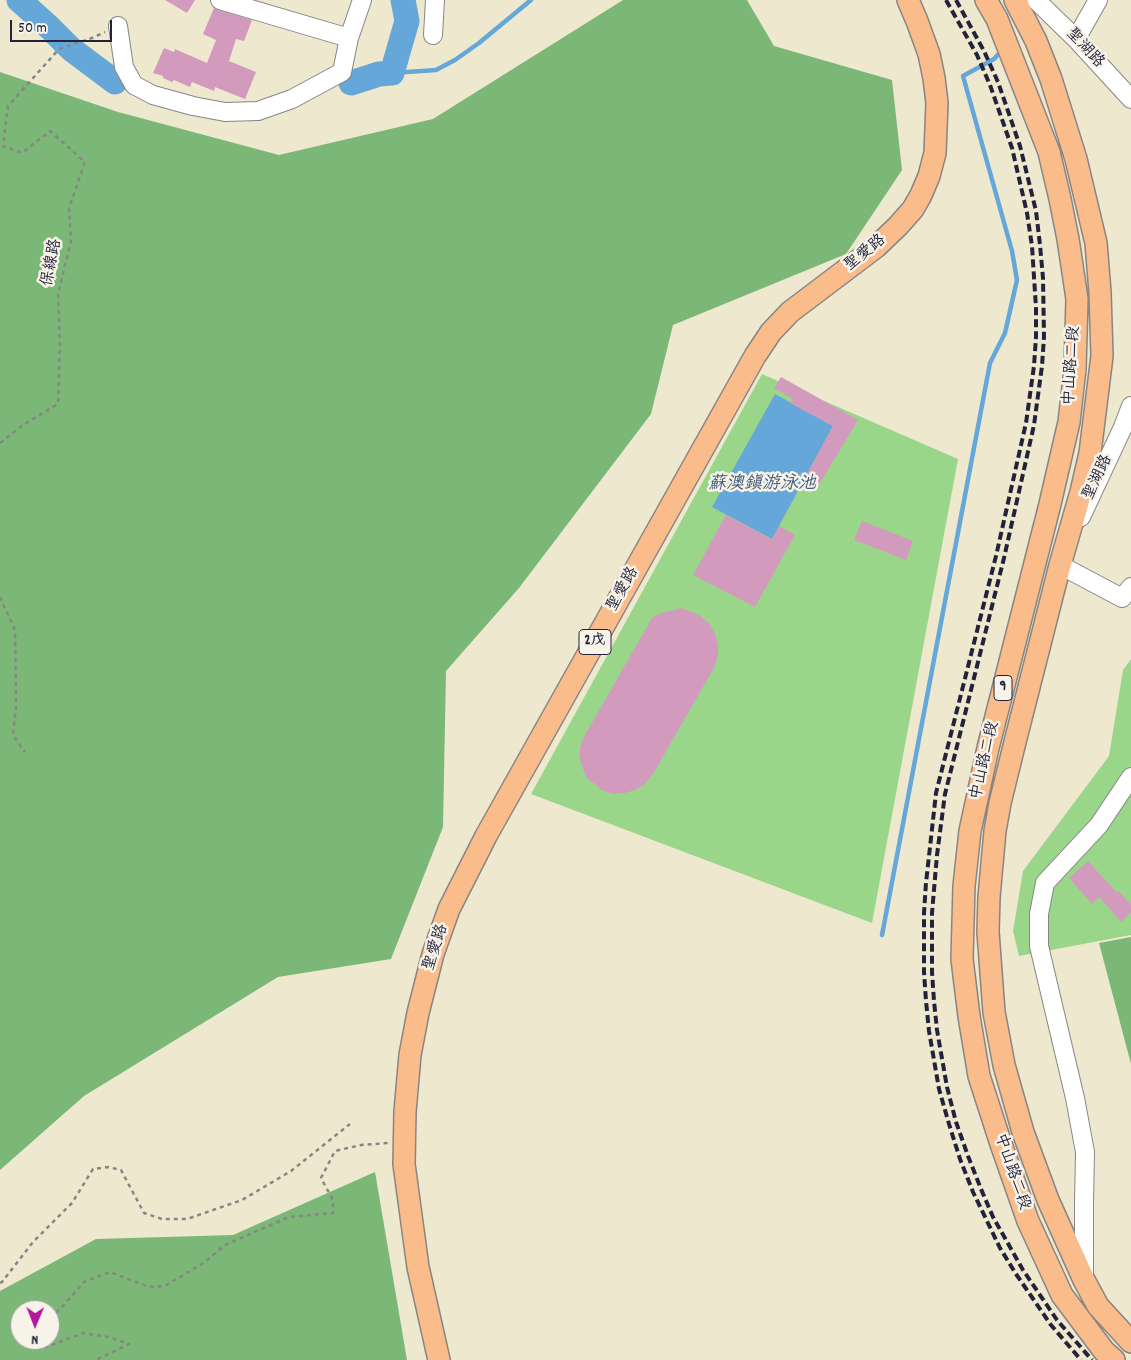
<!DOCTYPE html>
<html>
<head>
<meta charset="utf-8">
<style>
	body { margin:0 }
	#map { position:relative; width:1131px; height:1360px; overflow:hidden; background:#eee8cf; font-family:Dekko,sans-serif }
	canvas { display:block }
	.north { position:absolute; left:10px; top:1300px; width:50px; height:50px; box-sizing:border-box; background:#f7f3e8; border:1px solid #a29fa3; border-radius:50%; rotate:181deg; font-size:14px; font-weight:700; line-height:20px; text-align:center; color:#22223b }
	.north::after { content:''; display:block; margin:auto; width:18px; height:22px; background:#b5179e; clip-path:polygon(50% 0,100% 100%,50% 72%,0 100%) }
	.scale { position:absolute; left:10px; top:20px; width:102px; height:22px; box-sizing:border-box; border:2px solid #22223b; border-top:0; padding-left:6px; font-size:15px; line-height:18px; white-space:nowrap; color:#22223b; -webkit-text-stroke:4px #f7f3e8; paint-order:stroke }
</style>
</head>
<body>
<div id="map">
<canvas width="1131" height="1360"></canvas>
<div class="north">N</div>
<div class="scale">50 m</div>
</div>
<script>
const ctx = document.querySelector('canvas').getContext('2d');
ctx.lineJoin = 'round';
function paint(path, color) { ctx.fillStyle = color; ctx.fill(path, 'evenodd'); }
const toPath = rows => new Path2D(rows.map(r => 'M' + r).join(''));
function strokePath(path, color, width, dash) { ctx.strokeStyle = color; ctx.lineWidth = width; ctx.lineCap = dash ? 'butt' : 'round'; ctx.setLineDash(dash || []); ctx.stroke(path); }
function label(font, color, halo, rows, align = 'center') {
  ctx.font = font + ' Dekko,"LXGW WenKai TC",sans-serif'; ctx.lineWidth = 5; ctx.setLineDash([]); ctx.textBaseline = 'middle'; ctx.strokeStyle = halo; ctx.fillStyle = color; for (const [text, x, y, turn = 0] of rows) {
    ctx.save(); ctx.translate(x, y); ctx.rotate((+turn || 0) * Math.PI / 180); ctx.textAlign = isNaN(turn) ? turn : align; if (halo) ctx.strokeText(text, 0, 0); ctx.fillText(text, 0, 0); ctx.restore();
  }
}
paint(toPath([
	[762,374,958,459,872,923,531,794],
	[1131,659,1131,935,1019,956,1013,931,1023,871,1109,756,1123,670]
]), '#9ad68a');
paint(toPath([
	[623,0,747,0,774,46,892,80,902,170,846,254,673,325,651,414,519,588,446,671,443,827,391,959,278,977,84,1096,0,1170,0,72,118,112,279,155,433,119],
	[1131,937,1131,1064,1099,943],
	[375,1172,407,1360,0,1360,0,1291,96,1239,233,1235],
	[20,1310,50,1310,50,1340,20,1340]
]), '#7bb776');
paint(toPath([
	[775,394,833,426,772,539,712,507]
]), '#65a7d9');
strokePath(toPath([
	[392,73,436,70,455,60,479,43,531,0],
	[882,935,990,363,1005,333,1017,280,1012,251,963,76,994,59,1002,50]
]), '#65a7d9', 4.5);
strokePath(toPath([
	[19,0,49,27,71,49,115,82],
	[351,83,379,74,392,73,407,21,403,0]
]), '#65a7d9', 25);
paint(toPath([
	[165,0,195,0,187,13],
	[214,8,252,20,244,41,236,39,229,61,256,72,245,99,215,87,214,91,192,82,190,87,174,80,172,82,163,78,163,76,153,73,164,48,174,52,175,49,207,63,216,40,203,34],
	[781,377,858,420,814,493,801,485,833,426,790,403,793,399,774,388],
	[726,515,772,539,779,526,795,535,755,607,693,575],
	[862,521,913,541,906,560,854,540],
	[682,608,699,615,709,623,715,634,718,645,718,654,715,666,653,774,645,784,635,790,625,793,613,794,602,790,586,777,582,766,579,756,581,744,585,735,652,618,661,613],
	[1088,861,1117,893,1119,891,1131,905,1131,912,1121,922,1099,897,1092,904,1069,878]
]), '#d29bbd');
const minor = toPath([
	[220,0,349,38],
	[1036,0,1076,39,1131,99],
	[118,26,124,67,134,85,153,95,193,106,225,112,258,111,292,99,342,72,349,38,362,0],
	[433,35,435,0],
	[1076,39,1098,0],
	[1081,517,1123,427,1131,406],
	[1060,565,1122,598,1131,587],
	[1084,1277,1084,1203,1085,1152,1075,1098,1039,946,1039,914,1045,883,1099,825,1131,777]
]);
const major = toPath([
	[986,0,997,19,1049,152,1060,199,1068,239,1077,299,1075,369,1069,422,1050,504,988,748,970,831,964,886,962,959,969,1016,979,1076,1001,1144,1028,1221,1062,1295,1104,1351,1114,1360],
	[1015,0,1036,41,1051,79,1076,159,1096,243,1100,292,1102,356,1090,453,1081,492,1060,565,1015,742,1000,803,995,831,989,897,988,932,994,1012,1004,1065,1023,1132,1048,1200,1084,1280,1098,1306,1131,1342],
	[439,1360,418,1267,404,1164,405,1112,410,1055,418,1013,433,954,449,909,486,836,755,356,771,332,790,312,876,247,898,226,913,209,921,195,929,176,935,153,937,103,934,78,929,54,917,21,908,0]
]);
strokePath(minor, '#888585', 20);
strokePath(major, '#888585', 24);
strokePath(toPath([
	[0,443,23,425,58,404,60,345,58,294,71,241,69,208,85,162,50,131,22,153,3,146,8,106,59,49,92,38,105,32],
	[0,597,15,630,16,706,13,735,25,752],
	[0,1283,2,1282,33,1242,72,1203,93,1169,108,1167,121,1170,144,1213,162,1219,187,1219,242,1200,291,1171,350,1124],
	[50,1318,61,1308,84,1282,110,1272,149,1287,165,1286,205,1262,225,1245,289,1217,333,1213,333,1200,321,1178,335,1151,361,1145,388,1143],
	[34,1340,33,1345,46,1347,83,1333,109,1337,129,1344,96,1360]
]), '#888585', 2.5, [4, 4]);
strokePath(minor, '#fff', 18);
strokePath(major, '#f9bc8a', 21);
strokePath(toPath([
	[946,0,977,55,990,85,1012,148,1027,213,1032,246,1036,308,1036,337,1034,366,1026,423,996,556,936,793,926,883,924,913,924,972,926,1001,929,1031,939,1089,949,1124,960,1159,973,1192,1000,1248,1016,1274,1051,1325,1081,1360],
	[956,0,984,51,998,82,1020,146,1036,211,1040,245,1043,278,1044,337,1042,366,1034,425,1004,558,945,794,937,855,932,913,932,972,934,1001,937,1030,947,1087,956,1122,968,1156,981,1189,993,1217,1023,1270,1057,1320,1092,1360]
]), '#22223b', 4, [8, 4]);
for (const [x, y, w] of [
	[595,642,32],
	[1003,688,18]
]) { const box = new Path2D(); box.roundRect(x - w / 2, y - 12.5, w, 25, 4); ctx.fillStyle = '#f7f3e8'; ctx.fill(box); strokePath(box, '#22223b', 1); }
label('bold 15px', '#22223b', null, [
	["2戊",595,642],
	["9",1003,688]
]);
label('16px', '#22223b', '#f7f3e8', [
	["聖湖路",1084,49,47],
	["聖愛路",866,254,-39],
	["保線路",53,263,-79],
	["中山路二段",1073,366,-86],
	["聖湖路",1099,478,-65],
	["聖愛路",624,590,-61],
	["中山路二段",986,761,-77],
	["聖愛路",437,948,-72],
	["中山路二段",1011,1172,71]
]);
label('italic 18px', '#3d577a', '#f7f3e8', [
	["蘇澳鎮游泳池",762,486]
]);
</script>
</body>
</html>
